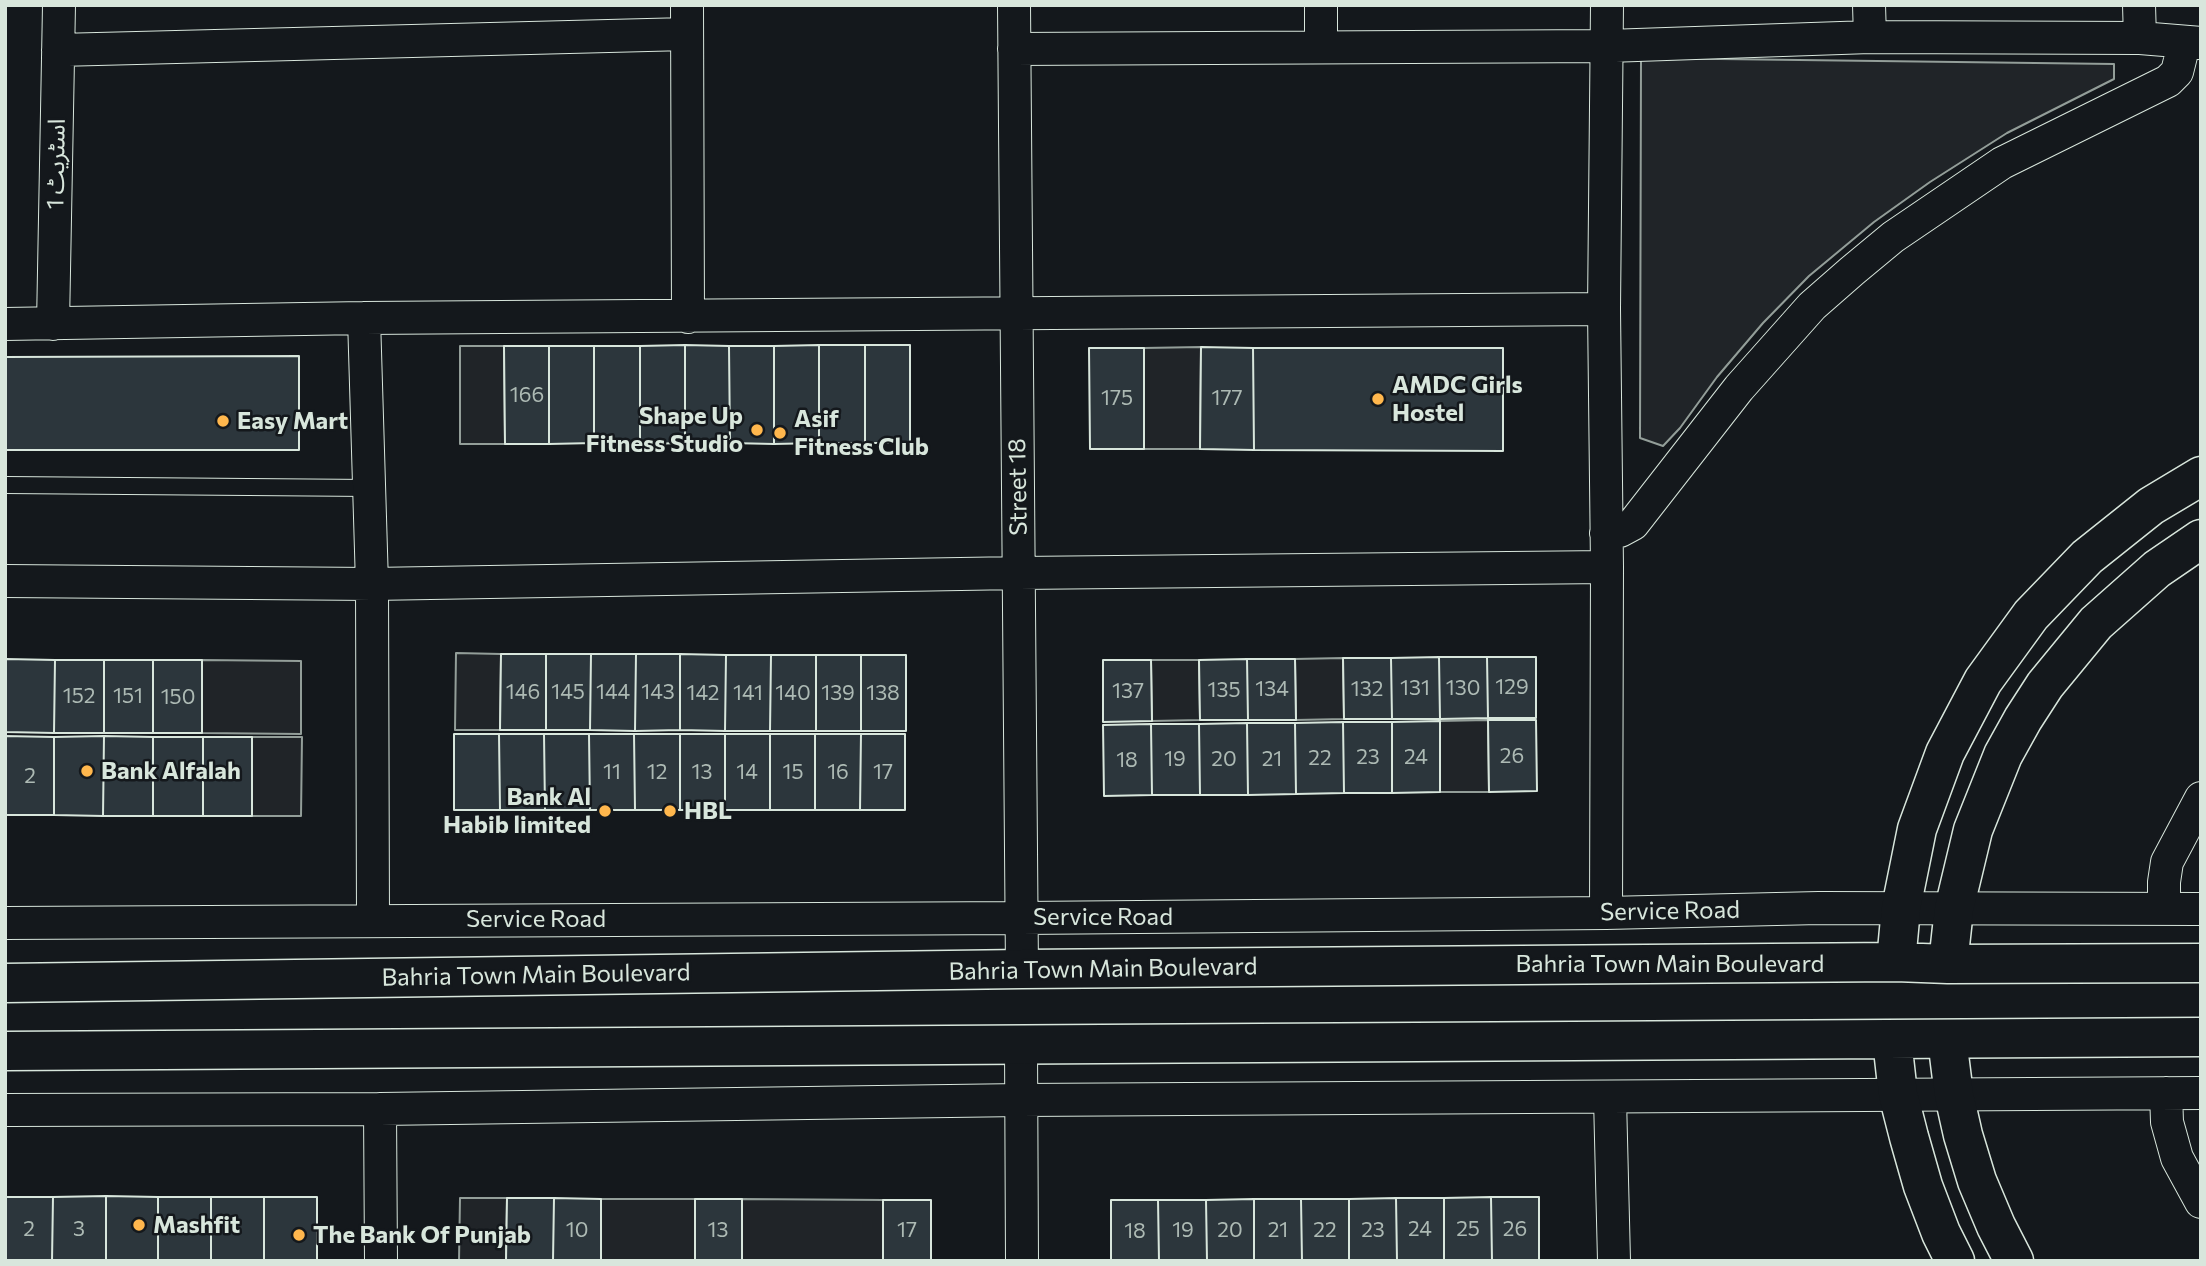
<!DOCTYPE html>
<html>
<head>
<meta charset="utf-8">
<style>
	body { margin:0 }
	#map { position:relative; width:2206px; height:1266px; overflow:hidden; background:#14181c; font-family:Commissioner,sans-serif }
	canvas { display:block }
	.frame { position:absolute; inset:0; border:7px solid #d8e6dc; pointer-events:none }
</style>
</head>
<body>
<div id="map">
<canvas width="2206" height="1266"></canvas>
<div class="frame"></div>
</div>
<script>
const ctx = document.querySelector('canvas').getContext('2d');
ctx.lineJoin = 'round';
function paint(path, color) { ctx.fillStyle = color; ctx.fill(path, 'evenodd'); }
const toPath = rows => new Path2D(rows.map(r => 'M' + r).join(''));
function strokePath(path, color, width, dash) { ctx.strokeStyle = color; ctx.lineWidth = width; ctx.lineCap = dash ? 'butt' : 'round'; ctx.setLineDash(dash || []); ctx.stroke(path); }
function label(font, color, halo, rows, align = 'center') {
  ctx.font = font + ' Commissioner,"Noto Sans Arabic",sans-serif'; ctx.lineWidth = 5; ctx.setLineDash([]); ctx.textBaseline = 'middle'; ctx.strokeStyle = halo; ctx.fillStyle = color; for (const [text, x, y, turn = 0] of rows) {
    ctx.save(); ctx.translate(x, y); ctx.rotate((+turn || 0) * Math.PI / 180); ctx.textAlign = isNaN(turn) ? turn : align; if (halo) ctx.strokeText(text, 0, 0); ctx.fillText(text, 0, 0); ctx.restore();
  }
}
const green = toPath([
	[1641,58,2114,64,2114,79,2007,133,1930,182,1874,222,1809,276,1763,323,1717,377,1680,428,1663,446,1640,438,1641,58],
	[460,346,504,346,505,444,460,444,460,346],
	[1201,347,1200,449,1144,449,1144,348,1201,347],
	[456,653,501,654,500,730,455,730,456,653],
	[1343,658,1344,719,1296,720,1295,659,1343,658],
	[202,660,301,661,301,734,202,733,202,660],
	[1151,660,1199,660,1200,720,1152,721,1151,660],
	[1488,720,1489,792,1440,792,1440,721,1488,720],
	[252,737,302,737,301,816,252,816,252,737],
	[460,1198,507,1198,506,1261,459,1261,460,1198],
	[601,1199,695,1199,695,1261,601,1261,601,1199],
	[742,1199,883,1200,883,1261,742,1261,742,1199]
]);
paint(green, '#202428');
strokePath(green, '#939e99', 2);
const building = toPath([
	[685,345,685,443,640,444,640,346,685,345],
	[685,345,729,346,730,443,685,443,685,345],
	[819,345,819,443,774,444,774,346,819,345],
	[819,345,865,345,865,443,819,443,819,345],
	[865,345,910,345,910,443,865,443,865,345],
	[504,346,549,346,549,444,505,444,504,346],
	[549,346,594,346,594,443,549,444,549,346],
	[594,346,640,346,640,444,594,443,594,346],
	[729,346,774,346,774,444,730,443,729,346],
	[1201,347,1253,348,1254,450,1200,449,1201,347],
	[1089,348,1144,348,1144,449,1090,449,1089,348],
	[1253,348,1503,348,1503,451,1254,450,1253,348],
	[299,356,299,450,5,450,5,357,299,356],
	[501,654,546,654,546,730,500,730,501,654],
	[546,654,591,654,590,730,546,730,546,654],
	[591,654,636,654,635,731,590,730,591,654],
	[636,654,680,654,680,730,635,731,636,654],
	[680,654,726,655,725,731,680,730,680,654],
	[726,655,771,655,770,731,725,731,726,655],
	[771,655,816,655,816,731,770,731,771,655],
	[816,655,861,655,861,731,816,731,816,655],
	[861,655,906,655,906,731,861,731,861,655],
	[1439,657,1440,719,1392,719,1391,658,1439,657],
	[1439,657,1487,657,1488,718,1440,719,1439,657],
	[1487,657,1536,657,1536,718,1488,718,1487,657],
	[1343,658,1391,658,1392,719,1344,719,1343,658],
	[6,659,55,660,54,733,5,732,6,659],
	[1247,659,1248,720,1200,720,1199,660,1247,659],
	[1247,659,1295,659,1296,720,1248,720,1247,659],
	[55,660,104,660,104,733,54,733,55,660],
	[104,660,153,660,153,733,104,733,104,660],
	[153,660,202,660,202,733,153,733,153,660],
	[1103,660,1151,660,1152,721,1103,722,1103,660],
	[1488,720,1536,720,1537,791,1489,792,1488,720],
	[1440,721,1440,792,1392,793,1392,722,1440,721],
	[1343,722,1392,722,1392,793,1344,793,1343,722],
	[1343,722,1344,793,1296,794,1295,723,1343,722],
	[1247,723,1295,723,1296,794,1248,795,1247,723],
	[1247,723,1248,795,1200,795,1199,724,1247,723],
	[1151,724,1199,724,1200,795,1152,795,1151,724],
	[1151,724,1152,795,1104,796,1103,725,1151,724],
	[454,734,499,734,500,810,454,810,454,734],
	[499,734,544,734,545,810,500,810,499,734],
	[544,734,589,734,590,810,545,810,544,734],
	[589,734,634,734,635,810,590,810,589,734],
	[634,734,680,734,680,810,635,810,634,734],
	[680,734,725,734,725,810,680,810,680,734],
	[725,734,770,734,770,810,725,810,725,734],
	[770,734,815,734,815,810,770,810,770,734],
	[815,734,861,734,860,810,815,810,815,734],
	[861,734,905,734,905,810,860,810,861,734],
	[5,736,54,737,54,815,5,815,5,736],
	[104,736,153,737,153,816,103,816,104,736],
	[104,736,103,816,54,815,54,737,104,736],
	[153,737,203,737,203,816,153,816,153,737],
	[203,737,252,737,252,816,203,816,203,737],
	[106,1196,106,1261,52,1261,53,1197,106,1196],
	[106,1196,158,1197,158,1261,106,1261,106,1196],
	[5,1197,53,1197,52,1261,5,1261,5,1197],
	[158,1197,211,1197,211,1261,158,1261,158,1197],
	[211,1197,264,1197,264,1261,211,1261,211,1197],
	[264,1197,317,1197,317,1261,264,1261,264,1197],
	[1491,1197,1492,1261,1444,1261,1444,1198,1491,1197],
	[1491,1197,1539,1197,1539,1261,1492,1261,1491,1197],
	[507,1198,554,1198,553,1261,506,1261,507,1198],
	[554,1198,601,1199,601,1261,553,1261,554,1198],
	[1396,1198,1397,1261,1349,1261,1349,1199,1396,1198],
	[1396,1198,1444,1198,1444,1261,1397,1261,1396,1198],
	[695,1199,742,1199,742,1261,695,1261,695,1199],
	[1254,1199,1254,1261,1207,1261,1206,1200,1254,1199],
	[1254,1199,1301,1199,1302,1261,1254,1261,1254,1199],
	[1301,1199,1349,1199,1349,1261,1302,1261,1301,1199],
	[883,1200,931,1200,931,1261,883,1261,883,1200],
	[1111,1200,1158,1200,1159,1261,1111,1261,1111,1200],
	[1158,1200,1206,1200,1207,1261,1159,1261,1158,1200]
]);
paint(building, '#2c363c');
strokePath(building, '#d8e6dc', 2);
const service = toPath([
	[5,485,370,488]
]);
const minor = toPath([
	[687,5,688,317],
	[1014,5,1022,969],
	[1321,5,1321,47],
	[1869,5,1870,37],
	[2139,5,2140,38],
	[1014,49,1608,46,1870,37,2140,38,2201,43],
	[58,50,687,34],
	[364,318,372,584,373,919],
	[5,324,364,318,1604,309],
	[53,324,59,5],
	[1606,533,1620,531,1633,524,1739,388,1812,306,1852,271,1893,237,2002,163,2168,81,2177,72,2181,56,2181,42],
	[5,581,372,584,1019,573,1607,567],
	[2164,909,2164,882,2167,862,2201,798],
	[1606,913,1607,567,1604,309,1607,5],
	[5,923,1022,918,1606,913,1819,908,2201,909],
	[1021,1046,1022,1261],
	[2166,1093,2167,1122,2177,1158,2201,1202],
	[1610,1098,1614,1261],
	[380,1109,381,1261],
	[5,1110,380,1109,1021,1100,2201,1093]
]);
const tertiary = toPath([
	[1896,962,1901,908,1917,829,1945,753,1983,681,2031,615,2087,557,2151,506,2201,476],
	[1948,964,1954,909,1973,830,2003,755,2023,719,2045,685,2096,623,2157,569,2201,539],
	[5,983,1022,969,1896,962,1948,964,2201,963],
	[1947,1039,1954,1095,1963,1135,1977,1181,1996,1226,2014,1261],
	[1892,1040,1898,1094,1909,1137,1923,1186,1941,1233,1955,1261],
	[5,1051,2201,1037]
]);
strokePath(service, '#d8e6dc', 18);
strokePath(minor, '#d8e6dc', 34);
strokePath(tertiary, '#d8e6dc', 41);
strokePath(service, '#14181c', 16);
strokePath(minor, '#14181c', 32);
strokePath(tertiary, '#14181c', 38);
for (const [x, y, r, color] of [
	[1378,399,7,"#ffb74d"],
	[223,421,7,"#ffb74d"],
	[757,430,7,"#ffb74d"],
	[780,433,7,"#ffb74d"],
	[87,771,7,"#ffb74d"],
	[605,811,7,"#ffb74d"],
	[670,811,7,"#ffb74d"],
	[139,1225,7,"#ffb74d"],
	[299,1235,7,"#ffb74d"]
]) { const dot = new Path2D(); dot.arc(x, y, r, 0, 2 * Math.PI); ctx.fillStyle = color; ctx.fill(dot); strokePath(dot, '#14181c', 2.5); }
label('21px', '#adbab4', null, [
	["166",527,395],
	["175",1117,398],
	["177",1227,398],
	["129",1512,687],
	["131",1415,688],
	["130",1463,688],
	["134",1272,689],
	["132",1367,689],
	["135",1224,690],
	["137",1128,691],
	["146",523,692],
	["145",568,692],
	["144",613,692],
	["143",658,692],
	["142",703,693],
	["141",748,693],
	["140",793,693],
	["139",838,693],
	["138",883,693],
	["152",79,696],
	["151",128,696],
	["150",178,697],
	["26",1512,756],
	["23",1368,757],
	["24",1416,757],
	["22",1320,758],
	["19",1175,759],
	["20",1224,759],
	["21",1272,759],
	["18",1127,760],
	["11",612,772],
	["12",657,772],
	["13",702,772],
	["14",747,772],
	["15",793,772],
	["16",838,772],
	["17",883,772],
	["2",30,776],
	["2",29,1229],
	["3",79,1229],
	["24",1420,1229],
	["25",1468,1229],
	["26",1515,1229],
	["10",577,1230],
	["13",718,1230],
	["17",907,1230],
	["19",1183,1230],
	["20",1230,1230],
	["21",1278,1230],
	["22",1325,1230],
	["23",1373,1230],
	["18",1135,1231]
]);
label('24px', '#d8e6dc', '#14181c', [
	["اسٹریٹ 1",56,164,-89],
	["Street 18",1018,487,-91],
	["Service Road",1670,911,-1],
	["Service Road",1103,917],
	["Service Road",536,919],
	["Bahria Town Main Boulevard",1670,964],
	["Bahria Town Main Boulevard",1103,969,-1],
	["Bahria Town Main Boulevard",536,975,-1]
]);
label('bold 24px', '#d8e6dc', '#14181c', [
	["AMDC Girls",1392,385],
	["Hostel",1392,413],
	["Shape Up",743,416,"right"],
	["Fitness Studio",743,444,"right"],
	["Asif",794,419],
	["Fitness Club",794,447],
	["Easy Mart",237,421],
	["Bank Alfalah",101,771],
	["Bank Al",591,797,"right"],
	["Habib limited",591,825,"right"],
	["HBL",684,811],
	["Mashfit",153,1225],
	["The Bank Of Punjab",313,1235]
], 'left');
</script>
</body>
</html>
